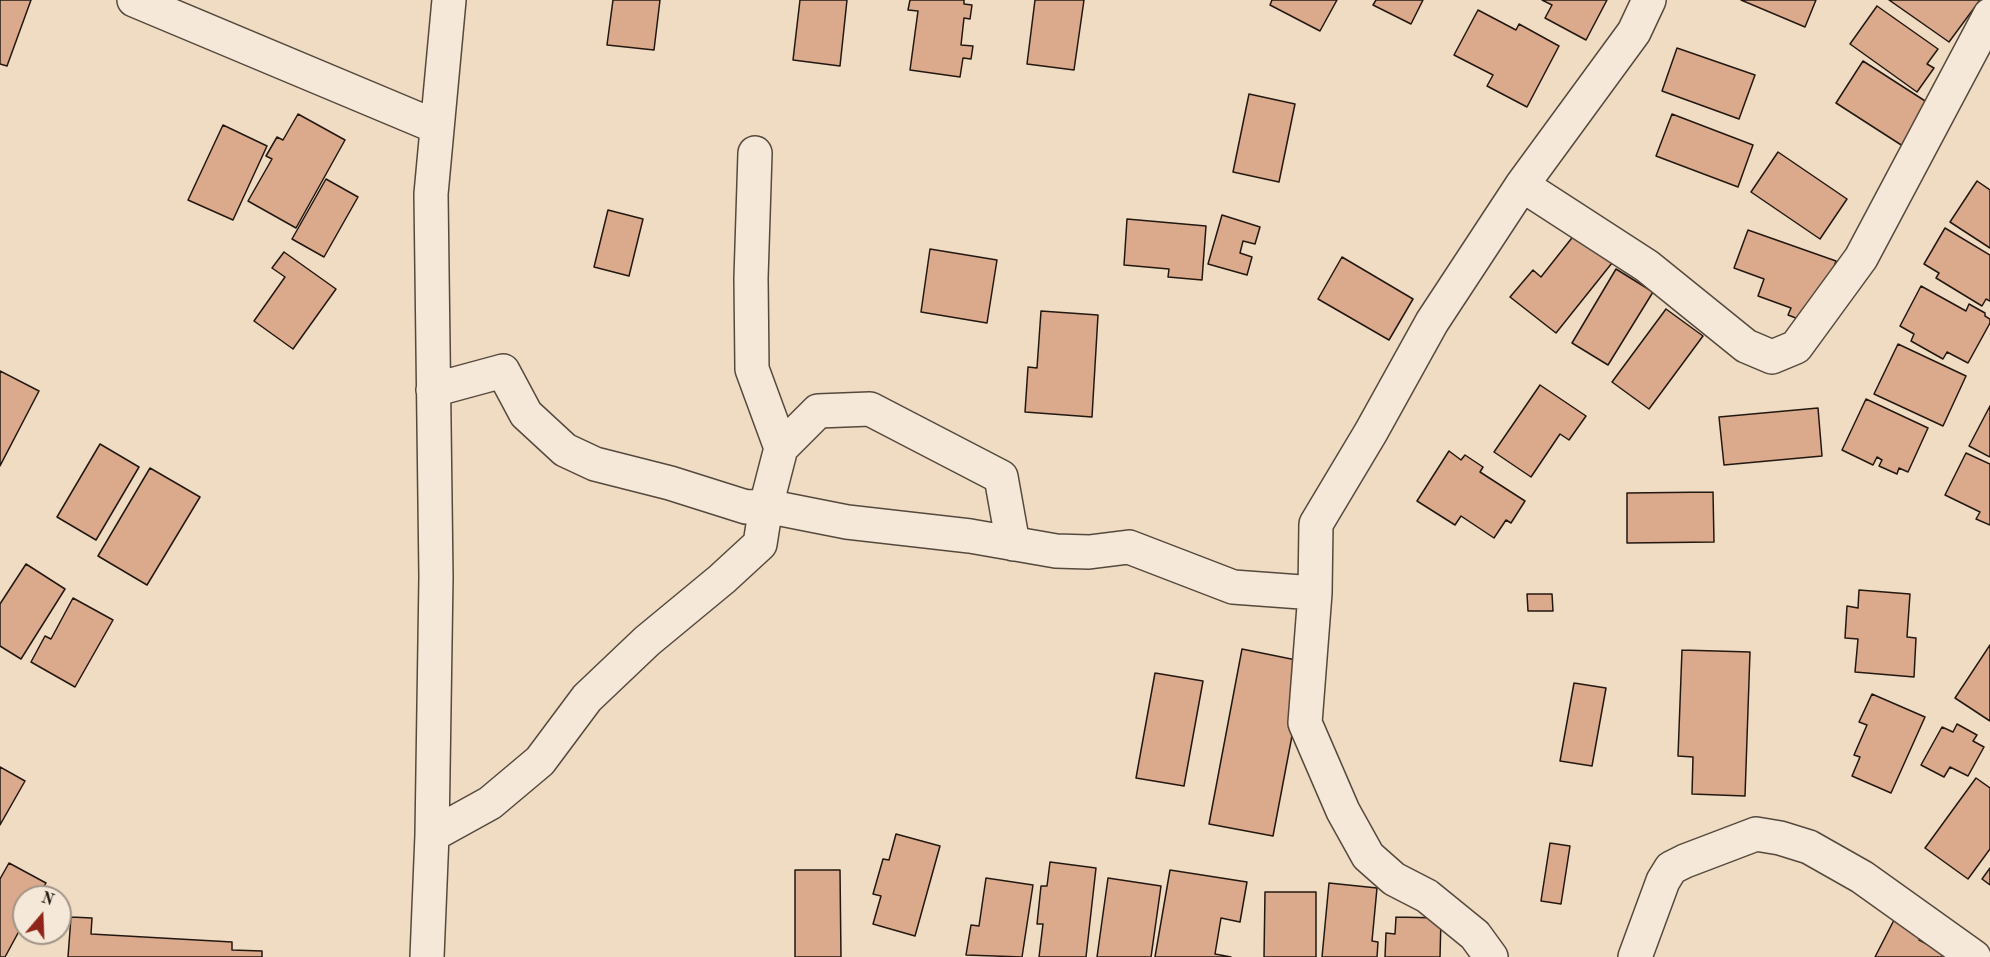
<!DOCTYPE html>
<html>
<head>
<meta charset="utf-8">
<style>
	body { margin:0 }
	#map { position:relative; width:1990px; height:957px; overflow:hidden; background:#efdcc3; font-family:"Old Standard TT",serif }
	canvas { display:block }
	.north { position:absolute; left:12px; top:885px; width:60px; height:60px; box-sizing:border-box; background:#f5e8d8; border:2px solid #a19588; border-radius:50%; rotate:19deg; font-size:16px; font-weight:700; line-height:24px; text-align:center; color:#221811 }
	.north::after { content:''; display:block; margin:auto; width:21px; height:27px; background:#8f2418; clip-path:polygon(50% 0,100% 100%,50% 72%,0 100%) }
</style>
</head>
<body>
<div id="map">
<canvas width="1990" height="957"></canvas>
<div class="north">N</div>
</div>
<script>
const ctx = document.querySelector('canvas').getContext('2d');
ctx.lineJoin = 'round';
function paint(path, color) { ctx.fillStyle = color; ctx.fill(path, 'evenodd'); }
const toPath = rows => new Path2D(rows.map(r => 'M' + r).join(''));
function strokePath(path, color, width, dash) { ctx.strokeStyle = color; ctx.lineWidth = width; ctx.lineCap = dash ? 'butt' : 'round'; ctx.setLineDash(dash || []); ctx.stroke(path); }
const building = toPath([
	[0,0,31,0,7,66,0,64,0,0],
	[613,0,660,0,654,50,607,45,613,0],
	[800,0,847,0,840,66,793,60,800,0],
	[910,0,964,0,964,4,972,5,970,19,964,18,961,45,973,46,971,59,963,58,960,77,910,70,918,11,908,10,910,0],
	[1035,0,1084,0,1074,70,1027,64,1035,0],
	[1272,0,1337,0,1320,31,1270,5,1272,0],
	[1376,0,1423,0,1411,24,1373,5,1376,0],
	[1542,0,1607,0,1586,40,1545,18,1552,5,1542,0],
	[1741,0,1816,0,1805,27,1741,0],
	[1889,0,1980,0,1949,42,1889,0],
	[1877,6,1938,49,1927,64,1934,68,1917,92,1850,44,1877,6],
	[1478,10,1516,30,1519,24,1559,46,1527,107,1487,86,1493,75,1454,55,1478,10],
	[1677,48,1755,75,1739,119,1662,91,1677,48],
	[1863,61,1936,108,1909,150,1836,103,1863,61],
	[1249,94,1295,104,1279,182,1233,172,1249,94],
	[298,114,345,140,296,228,248,201,272,159,266,156,277,137,283,140,298,114],
	[1672,114,1753,145,1738,187,1656,156,1672,114],
	[223,125,267,146,233,220,188,200,223,125],
	[1778,152,1847,199,1820,239,1751,192,1778,152],
	[326,179,358,197,324,257,292,239,326,179],
	[1977,181,1990,190,1990,248,1950,222,1977,181],
	[608,210,643,219,629,276,594,267,608,210],
	[1222,215,1260,227,1255,244,1243,241,1240,253,1252,257,1247,275,1208,264,1222,215],
	[1127,219,1206,226,1202,280,1168,277,1169,269,1124,265,1127,219],
	[1945,228,1990,255,1990,301,1986,299,1982,306,1936,278,1939,273,1924,264,1945,228],
	[1748,230,1836,261,1814,325,1788,315,1791,308,1758,296,1764,279,1734,268,1748,230],
	[1575,234,1612,263,1556,333,1510,297,1533,270,1541,277,1575,234],
	[930,249,997,260,987,323,921,312,930,249],
	[284,252,336,289,293,349,254,321,285,277,272,268,284,252],
	[1342,257,1413,299,1389,340,1318,299,1342,257],
	[1616,269,1653,292,1608,365,1572,343,1616,269],
	[1921,286,1966,311,1969,304,1985,313,1985,316,1990,319,1990,323,1968,363,1947,352,1943,359,1911,341,1914,334,1900,326,1921,286],
	[1666,309,1703,336,1649,409,1612,382,1666,309],
	[1041,311,1098,315,1092,417,1025,412,1028,367,1037,368,1041,311],
	[1898,344,1966,376,1943,426,1874,394,1898,344],
	[0,371,39,391,0,466,0,371],
	[1540,385,1586,416,1569,440,1560,434,1531,477,1494,452,1540,385],
	[1866,399,1928,428,1908,472,1899,468,1897,474,1879,466,1882,460,1877,457,1873,465,1842,450,1866,399],
	[1990,406,1990,457,1969,446,1990,406],
	[1818,408,1822,456,1724,465,1719,417,1818,408],
	[100,444,139,467,96,540,57,517,100,444],
	[1449,451,1461,460,1465,455,1483,467,1480,472,1525,501,1511,523,1506,520,1494,538,1461,516,1455,525,1417,501,1449,451],
	[1966,453,1990,464,1990,525,1976,519,1980,512,1945,495,1966,453],
	[150,468,200,497,147,585,98,556,150,468],
	[1713,492,1714,542,1627,543,1627,493,1713,492],
	[26,564,65,589,21,659,0,646,0,604,26,564],
	[1859,590,1910,594,1907,637,1916,638,1914,677,1855,672,1858,639,1845,638,1847,606,1858,608,1859,590],
	[1527,594,1552,594,1553,611,1528,611,1527,594],
	[73,598,113,620,75,687,31,662,45,636,51,639,73,598],
	[1990,645,1990,721,1955,698,1990,645],
	[1242,649,1306,662,1273,836,1209,824,1242,649],
	[1682,650,1750,652,1745,796,1692,794,1693,757,1678,756,1682,650],
	[1155,673,1203,681,1184,786,1136,778,1155,673],
	[1574,683,1606,688,1592,766,1560,761,1574,683],
	[1872,694,1925,717,1891,793,1852,776,1860,757,1854,755,1867,725,1859,722,1872,694],
	[1957,724,1977,735,1973,741,1984,747,1968,776,1950,767,1944,777,1921,765,1942,727,1953,732,1957,724],
	[0,767,25,781,0,825,0,767],
	[1976,778,1990,788,1990,849,1968,879,1925,848,1976,778],
	[896,834,940,846,915,936,873,924,881,896,873,894,883,859,889,860,896,834],
	[1550,843,1570,846,1561,904,1541,901,1550,843],
	[1050,862,1096,868,1086,957,1039,957,1043,924,1037,924,1041,886,1047,886,1050,862],
	[9,863,46,883,38,897,24,897,24,922,5,957,0,957,0,879,9,863],
	[1990,868,1990,885,1982,879,1990,868],
	[795,870,840,870,841,957,795,957,795,870],
	[1170,870,1247,882,1240,922,1221,918,1215,954,1231,957,1155,957,1170,870],
	[986,878,1033,885,1022,957,966,955,971,925,979,926,986,878],
	[1108,878,1161,886,1151,957,1097,957,1108,878],
	[1329,883,1377,888,1372,941,1378,942,1377,957,1322,957,1329,883],
	[1265,892,1316,892,1316,957,1264,957,1265,892],
	[71,917,92,918,91,934,232,942,232,950,262,951,262,957,68,957,71,917],
	[1396,917,1441,918,1440,957,1385,957,1386,933,1395,934,1396,917],
	[1894,920,1921,934,1919,940,1952,957,1875,957,1894,920]
]);
paint(building, '#dba98b');
strokePath(building, '#221811', 1.5);
const street = toPath([
	[134,0,437,127],
	[755,153,751,278,752,369,781,448],
	[1522,185,1647,266,1746,346,1772,357,1796,347,1861,258,1990,15],
	[433,390,503,371,526,414,565,450,595,464,670,483,746,507,766,506,847,522,970,536,1056,551,1089,552,1129,547,1233,587,1315,593],
	[432,835,490,803,540,761,587,698,647,641,722,579,760,544,766,506,781,448,818,411,870,409,1001,477,1013,544],
	[427,957,432,835,436,577,431,194,449,0],
	[1491,957,1475,935,1427,896,1394,879,1368,856,1343,811,1305,723,1315,593,1316,524,1371,432,1432,322,1522,185,1634,32,1649,0],
	[1635,957,1663,881,1671,868,1685,861,1756,834,1780,838,1809,847,1862,877,1974,957]
]);
strokePath(street, '#55493e', 36);
strokePath(street, '#f5e8d8', 33);
</script>
</body>
</html>
